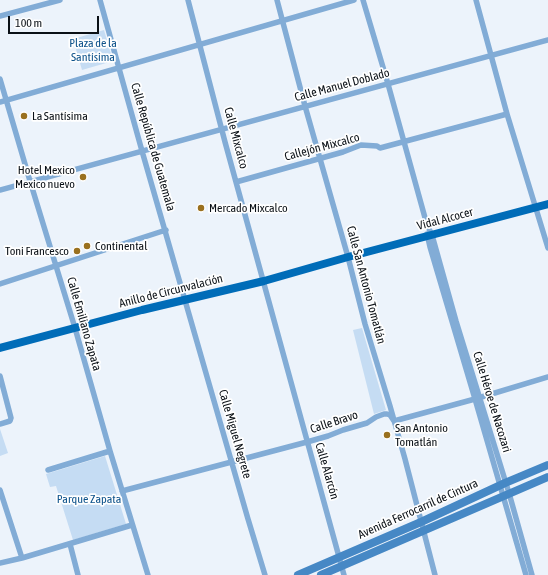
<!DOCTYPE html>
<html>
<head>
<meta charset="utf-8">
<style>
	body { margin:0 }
	#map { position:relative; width:548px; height:575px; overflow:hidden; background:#ecf3fb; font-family:"Asap Condensed",sans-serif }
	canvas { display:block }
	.scale { position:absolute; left:8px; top:16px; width:91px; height:18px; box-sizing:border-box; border:2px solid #0a1016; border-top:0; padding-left:5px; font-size:12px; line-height:14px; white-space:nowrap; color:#0a1016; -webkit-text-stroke:3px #fff; paint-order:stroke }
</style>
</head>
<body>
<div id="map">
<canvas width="548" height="575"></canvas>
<div class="scale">100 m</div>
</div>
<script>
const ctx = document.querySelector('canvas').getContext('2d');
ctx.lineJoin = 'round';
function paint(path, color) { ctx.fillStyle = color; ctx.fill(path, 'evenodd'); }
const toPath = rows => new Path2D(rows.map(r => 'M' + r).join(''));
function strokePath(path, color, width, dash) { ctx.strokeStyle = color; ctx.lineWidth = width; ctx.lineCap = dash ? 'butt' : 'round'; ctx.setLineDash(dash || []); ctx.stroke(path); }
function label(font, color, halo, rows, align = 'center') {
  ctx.font = font + ' "Asap Condensed",sans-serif'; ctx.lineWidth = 3.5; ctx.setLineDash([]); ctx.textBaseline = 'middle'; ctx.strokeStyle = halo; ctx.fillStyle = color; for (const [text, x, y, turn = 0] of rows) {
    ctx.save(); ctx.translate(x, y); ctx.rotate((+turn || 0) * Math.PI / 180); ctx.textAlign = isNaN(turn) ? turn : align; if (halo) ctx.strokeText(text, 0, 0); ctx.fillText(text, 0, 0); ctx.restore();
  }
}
paint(toPath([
	[104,30,113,61,82,70,73,39],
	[362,328,386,410,374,414,353,330],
	[0,429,8,453,0,456],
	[105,456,126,524,73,540,56,486,50,487,46,474]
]), '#c5dcf3');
strokePath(toPath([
	[100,0,142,151,248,519,265,575],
	[188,0,225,142,344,575],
	[277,0,305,106,348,257,365,324,390,406,405,459,435,575],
	[363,0,388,84,427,225,432,235,456,321,509,493,532,575],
	[476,0,507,114,548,248],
	[0,16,60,0],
	[0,79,30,181,75,328,110,451,148,575],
	[0,102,354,0],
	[236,182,343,152,361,145,377,146,380,148,507,114],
	[0,190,548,40],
	[427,234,430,247,475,399,526,575],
	[0,284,166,230],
	[0,376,11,418,10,421,0,424],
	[48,470,110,451],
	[0,490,22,558],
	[122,491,307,442,328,436,343,430,367,423,376,417,384,414,387,414,390,415,394,421,475,399,548,377],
	[70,544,78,575],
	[0,563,22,558,132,525]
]), '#82acd6', 5.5);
strokePath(toPath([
	[298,575,421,522,505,483,548,465],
	[321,575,548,477]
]), '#4688c5', 8);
strokePath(toPath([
	[0,348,142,310,264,281,348,257,548,204]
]), '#006cb8', 8);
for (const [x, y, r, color] of [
	[24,116,4,"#9a701e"],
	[83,177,4,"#9a701e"],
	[201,208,4,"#9a701e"],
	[87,246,4,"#9a701e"],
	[77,251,4,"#9a701e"],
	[387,435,4,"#9a701e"]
]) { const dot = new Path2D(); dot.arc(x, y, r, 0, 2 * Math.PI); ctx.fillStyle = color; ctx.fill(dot); strokePath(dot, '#fff', 1.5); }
label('12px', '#0e538b', '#fff', [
	["Plaza de la",93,43],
	["Santísima",93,57],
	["Parque Zapata",89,499]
]);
label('12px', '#0a1016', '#fff', [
	["Calle Manuel Doblado",342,85,-15],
	["Calle Mixcalco",236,138,75],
	["Calle República de Guatemala",153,147,74],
	["Callejón Mixcalco",322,147,-15],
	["Vidal Alcocer",445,219,-15],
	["Calle San Antonio Tomatlán",366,285,75],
	["Anillo de Circunvalación",171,291,-14],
	["Calle Emiliano Zapata",84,324,74],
	["Calle Héroe de Nacozari",492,402,73],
	["Calle Bravo",334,422,-18],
	["Calle Miguel Negrete",235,434,74],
	["Calle Alarcón",327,471,74],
	["Avenida Ferrocarril de Cintura",418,509,-24]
]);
label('12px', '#0a1016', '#fff', [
	["La Santísima",32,116],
	["Hotel Mexico",75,170,"right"],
	["Mexico nuevo",75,184,"right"],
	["Mercado Mixcalco",209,208],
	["Continental",95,246],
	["Toni Francesco",69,251,"right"],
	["San Antonio",395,428],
	["Tomatlán",395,442]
], 'left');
</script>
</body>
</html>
